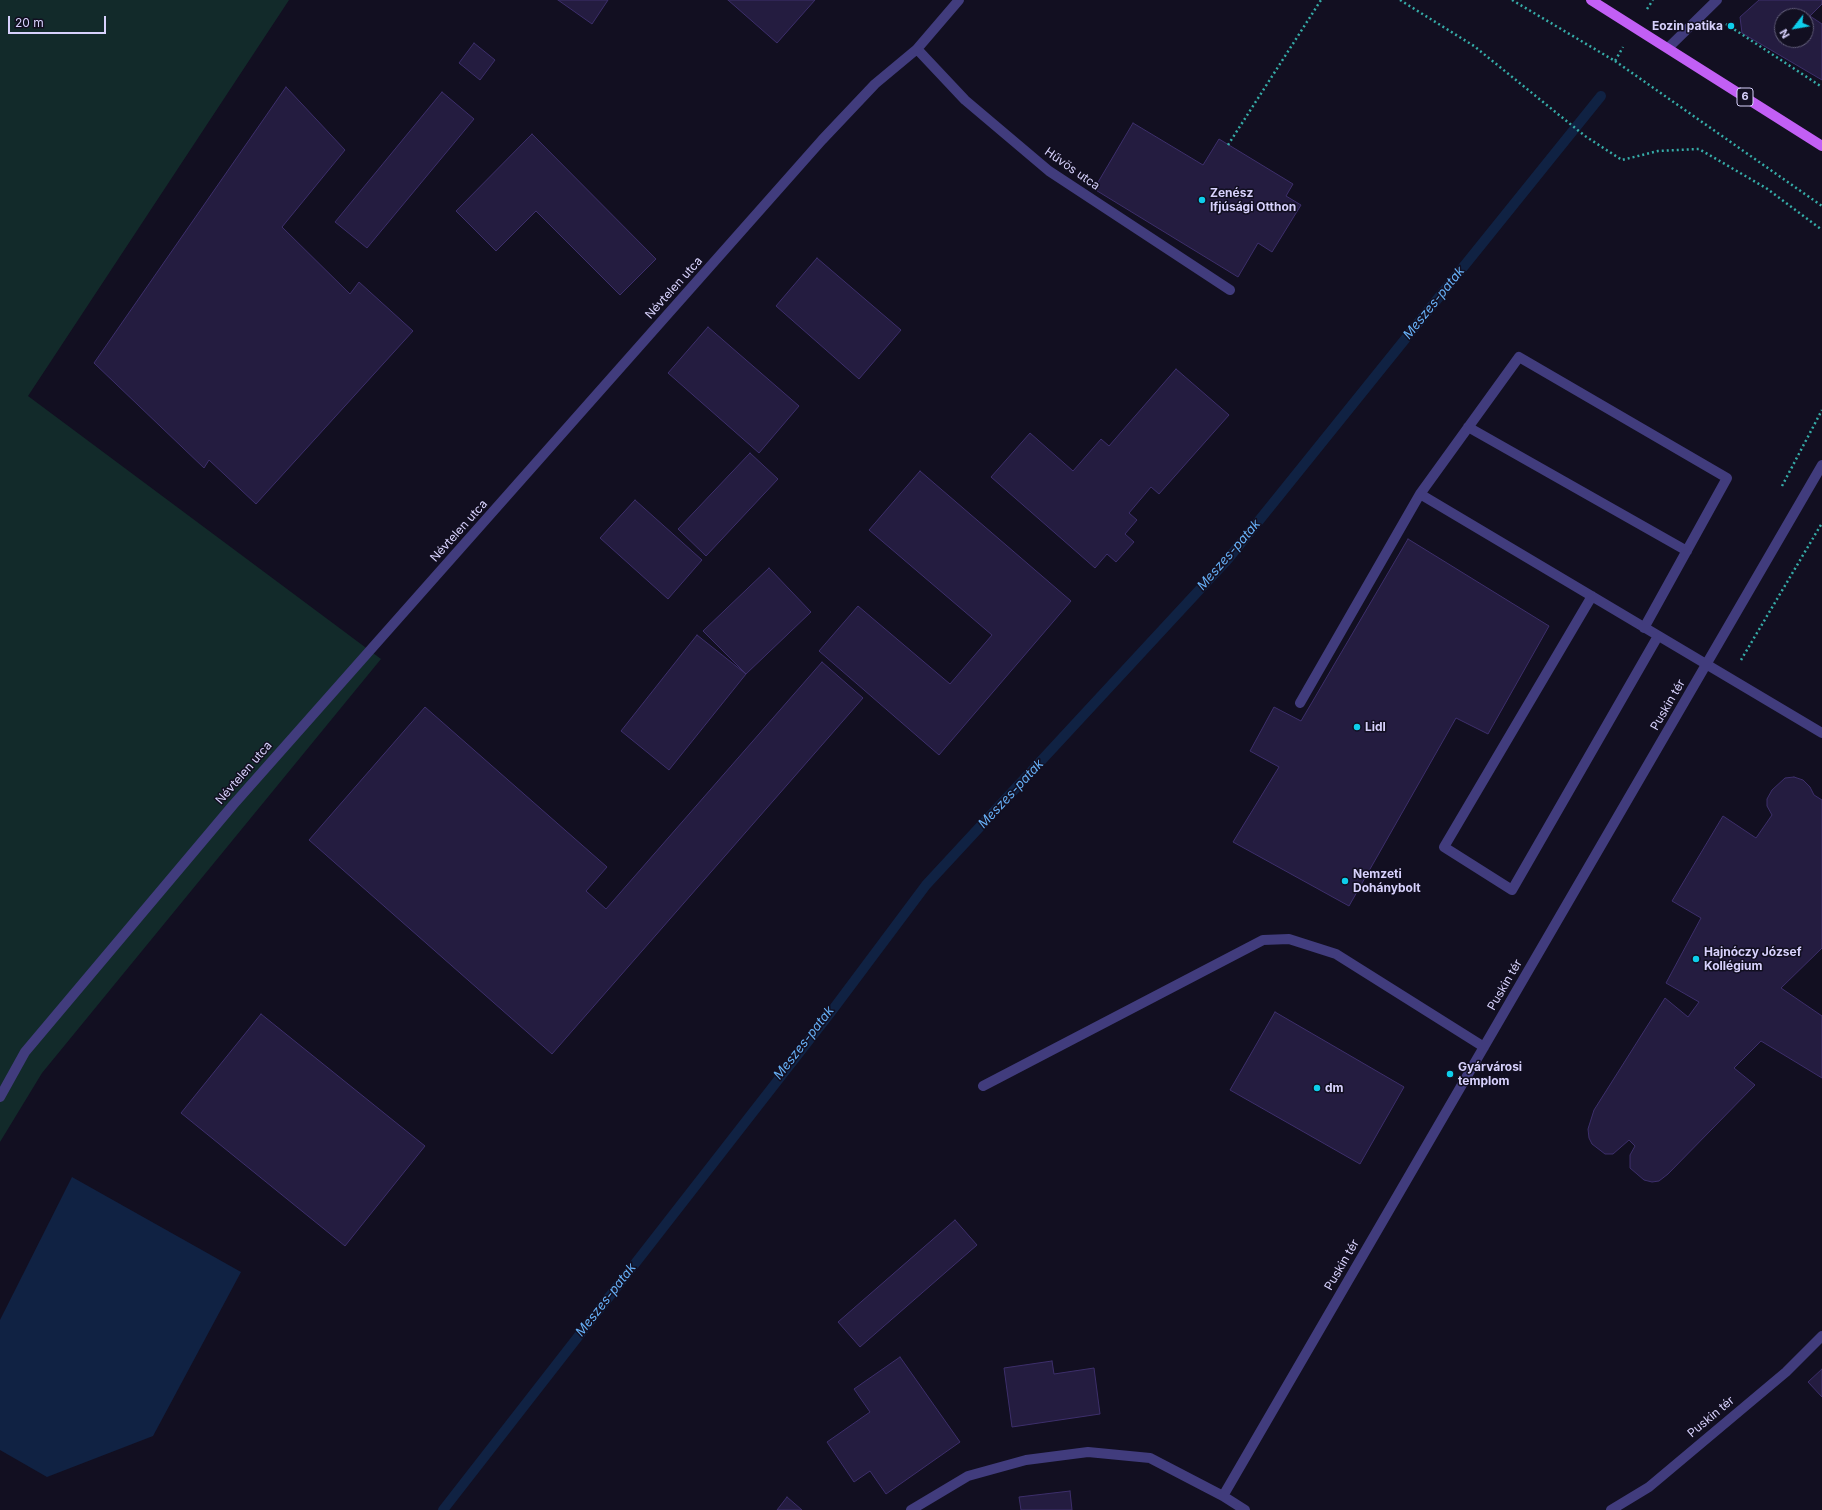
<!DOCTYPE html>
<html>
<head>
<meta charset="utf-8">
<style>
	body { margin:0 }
	#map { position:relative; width:1822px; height:1510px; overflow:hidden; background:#120f21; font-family:Inter,sans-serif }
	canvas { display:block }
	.north { position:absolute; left:1774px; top:8px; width:40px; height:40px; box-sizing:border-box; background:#120f21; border:1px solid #615d79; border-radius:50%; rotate:239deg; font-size:11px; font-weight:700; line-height:16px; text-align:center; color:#d7d1fc }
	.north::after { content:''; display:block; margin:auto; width:14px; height:18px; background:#0eceeb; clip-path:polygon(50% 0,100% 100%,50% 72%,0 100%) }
	.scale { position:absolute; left:8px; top:16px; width:98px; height:18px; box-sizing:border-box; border:2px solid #d7d1fc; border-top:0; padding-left:5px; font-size:12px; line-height:14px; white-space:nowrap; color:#d7d1fc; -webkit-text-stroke:3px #120f21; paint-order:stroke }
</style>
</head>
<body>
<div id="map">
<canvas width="1822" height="1510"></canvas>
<div class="north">N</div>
<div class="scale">20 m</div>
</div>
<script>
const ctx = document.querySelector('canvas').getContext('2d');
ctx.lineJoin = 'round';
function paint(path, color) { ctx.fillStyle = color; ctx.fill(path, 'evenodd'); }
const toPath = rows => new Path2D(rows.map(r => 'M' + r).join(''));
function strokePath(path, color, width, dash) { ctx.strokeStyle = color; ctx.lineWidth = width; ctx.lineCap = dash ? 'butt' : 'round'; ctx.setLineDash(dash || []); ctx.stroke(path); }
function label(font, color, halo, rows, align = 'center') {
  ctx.font = font + ' Inter,sans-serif'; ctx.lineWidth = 3; ctx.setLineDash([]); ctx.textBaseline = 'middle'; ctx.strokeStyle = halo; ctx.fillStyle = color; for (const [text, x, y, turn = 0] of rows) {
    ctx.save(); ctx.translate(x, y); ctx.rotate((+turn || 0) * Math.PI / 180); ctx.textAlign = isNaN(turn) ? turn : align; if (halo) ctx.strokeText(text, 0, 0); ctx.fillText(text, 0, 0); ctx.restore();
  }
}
paint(toPath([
	[0,0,289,0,28,396,381,659,42,1073,0,1142]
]), '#122a2a');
paint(toPath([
	[72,1177,241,1272,153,1436,47,1477,0,1450,0,1320]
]), '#102243');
strokePath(toPath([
	[443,1510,831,1012,926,885,1228,559,1601,96]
]), '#102243', 10);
const building = toPath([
	[558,0,608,0,592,24,558,0],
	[728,0,815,0,777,43,728,0],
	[1759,0,1822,0,1822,4,1810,16,1822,24,1822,80,1742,33,1740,17,1759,0],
	[1782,16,1806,16,1806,40,1782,40,1782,16],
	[474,43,495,60,480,80,459,63,474,43],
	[286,87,345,150,282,227,350,294,359,282,413,331,256,504,209,460,204,468,94,363,286,87],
	[442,92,474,119,367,248,335,222,442,92],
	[1133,123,1203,165,1219,139,1293,184,1286,196,1301,205,1272,252,1258,243,1238,277,1094,189,1133,123],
	[532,134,656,259,620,295,536,211,496,251,456,211,532,134],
	[817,258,901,330,859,379,776,306,817,258],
	[708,327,799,406,759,453,668,373,708,327],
	[1176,369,1229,415,1159,494,1151,487,1129,513,1137,520,1125,534,1134,542,1116,562,1107,554,1095,568,991,477,1030,433,1073,471,1101,439,1109,446,1176,369],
	[750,453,778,479,706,556,678,529,750,453],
	[920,471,1071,601,939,755,819,651,858,606,950,684,992,635,869,530,920,471],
	[635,500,702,560,668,599,600,538,635,500],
	[1408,539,1549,626,1488,734,1456,718,1349,906,1233,842,1279,767,1250,751,1274,707,1301,721,1408,539],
	[769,568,811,612,746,674,703,631,769,568],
	[697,635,746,674,669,770,621,731,697,635],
	[822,662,863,698,552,1054,309,840,425,707,607,867,586,891,606,909,822,662],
	[1794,777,1803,780,1810,787,1814,795,1822,800,1822,948,1781,988,1822,1016,1822,1078,1761,1041,1734,1068,1755,1085,1668,1174,1659,1181,1652,1182,1644,1180,1630,1168,1630,1155,1635,1146,1629,1140,1613,1154,1605,1154,1592,1144,1589,1138,1588,1129,1594,1110,1665,998,1688,1017,1699,1002,1666,983,1701,918,1672,901,1723,816,1756,838,1772,815,1767,806,1767,799,1772,790,1785,778,1794,777],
	[1275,1012,1404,1087,1360,1164,1230,1090,1275,1012],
	[261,1014,425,1146,345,1246,181,1113,261,1014],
	[955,1220,977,1245,860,1347,838,1322,955,1220],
	[900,1357,960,1442,886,1494,870,1471,854,1482,827,1442,870,1412,854,1389,900,1357],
	[1052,1361,1054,1374,1094,1368,1100,1414,1012,1427,1004,1368,1052,1361],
	[1822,1369,1822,1397,1808,1382,1822,1369],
	[1070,1491,1072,1510,1021,1510,1019,1497,1070,1491],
	[787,1497,802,1510,777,1510,787,1497]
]);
paint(building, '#241c40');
strokePath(building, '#3d2f6b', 1);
strokePath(toPath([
	[1400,0,1474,46,1585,136,1622,160,1658,151,1699,149,1766,188,1822,230],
	[1512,0,1615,61,1623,47],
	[1647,9,1653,0],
	[1726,24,1822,87],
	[1615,61,1822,206],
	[1228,145,1321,0],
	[1782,486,1822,410],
	[1741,660,1822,523]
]), '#36aca8', 2.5, [2, 3]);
strokePath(toPath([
	[1668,48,1717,0],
	[917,49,965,100,1049,171,1230,290],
	[1468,427,1687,551],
	[1420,494,1519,357,1727,478,1644,628],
	[1592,596,1444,847,1512,890,1658,636],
	[1300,703,1420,494,1822,733],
	[983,1086,1263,940,1289,939,1336,954,1484,1047],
	[0,1097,25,1052,233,805,822,140,875,84,917,49,959,0],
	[911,1510,968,1476,1026,1460,1088,1452,1150,1458,1223,1496],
	[1245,1510,1223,1496,1822,465],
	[1611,1510,1649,1487,1786,1372,1822,1336]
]), '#413c7d', 10);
strokePath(toPath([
	[1591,0,1822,146]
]), '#c25ff5', 10);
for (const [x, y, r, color] of [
	[1731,26,4,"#0eceeb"],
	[1202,200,4,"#0eceeb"],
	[1357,727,4,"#0eceeb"],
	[1345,881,4,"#0eceeb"],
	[1696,959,4,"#0eceeb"],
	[1450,1074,4,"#0eceeb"],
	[1317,1088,4,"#0eceeb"]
]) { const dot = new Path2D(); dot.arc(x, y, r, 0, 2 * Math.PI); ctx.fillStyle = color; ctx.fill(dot); strokePath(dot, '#120f21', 1.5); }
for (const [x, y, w] of [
	[1745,97,16]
]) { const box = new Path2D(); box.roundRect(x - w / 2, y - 9, w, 18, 3); ctx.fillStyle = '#120f21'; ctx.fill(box); strokePath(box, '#d7d1fc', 1); }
label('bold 11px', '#d7d1fc', null, [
	["6",1745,97]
]);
label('bold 12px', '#d7d1fc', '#120f21', [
	["Eozin patika",1723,26,"right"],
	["Zenész",1210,193],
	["Ifjúsági Otthon",1210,207],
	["Lidl",1365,727],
	["Nemzeti",1353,874],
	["Dohánybolt",1353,888],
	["Hajnóczy József",1704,952],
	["Kollégium",1704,966],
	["Gyárvárosi",1458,1067],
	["templom",1458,1081],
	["dm",1325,1088]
], 'left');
label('12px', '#d7d1fc', '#120f21', [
	["Hűvös utca",1072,169,35],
	["Névtelen utca",674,288,-48],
	["Névtelen utca",459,531,-48],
	["Puskin tér",1668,705,-60],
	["Névtelen utca",244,773,-49],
	["Puskin tér",1505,985,-60],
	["Puskin tér",1342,1265,-60],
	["Puskin tér",1711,1417,-40]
]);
label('italic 13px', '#66aff6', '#120f21', [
	["Meszes-patak",1434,303,-51],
	["Meszes-patak",1229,555,-49],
	["Meszes-patak",1011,794,-47],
	["Meszes-patak",804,1043,-52],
	["Meszes-patak",606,1300,-52]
]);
</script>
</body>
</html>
